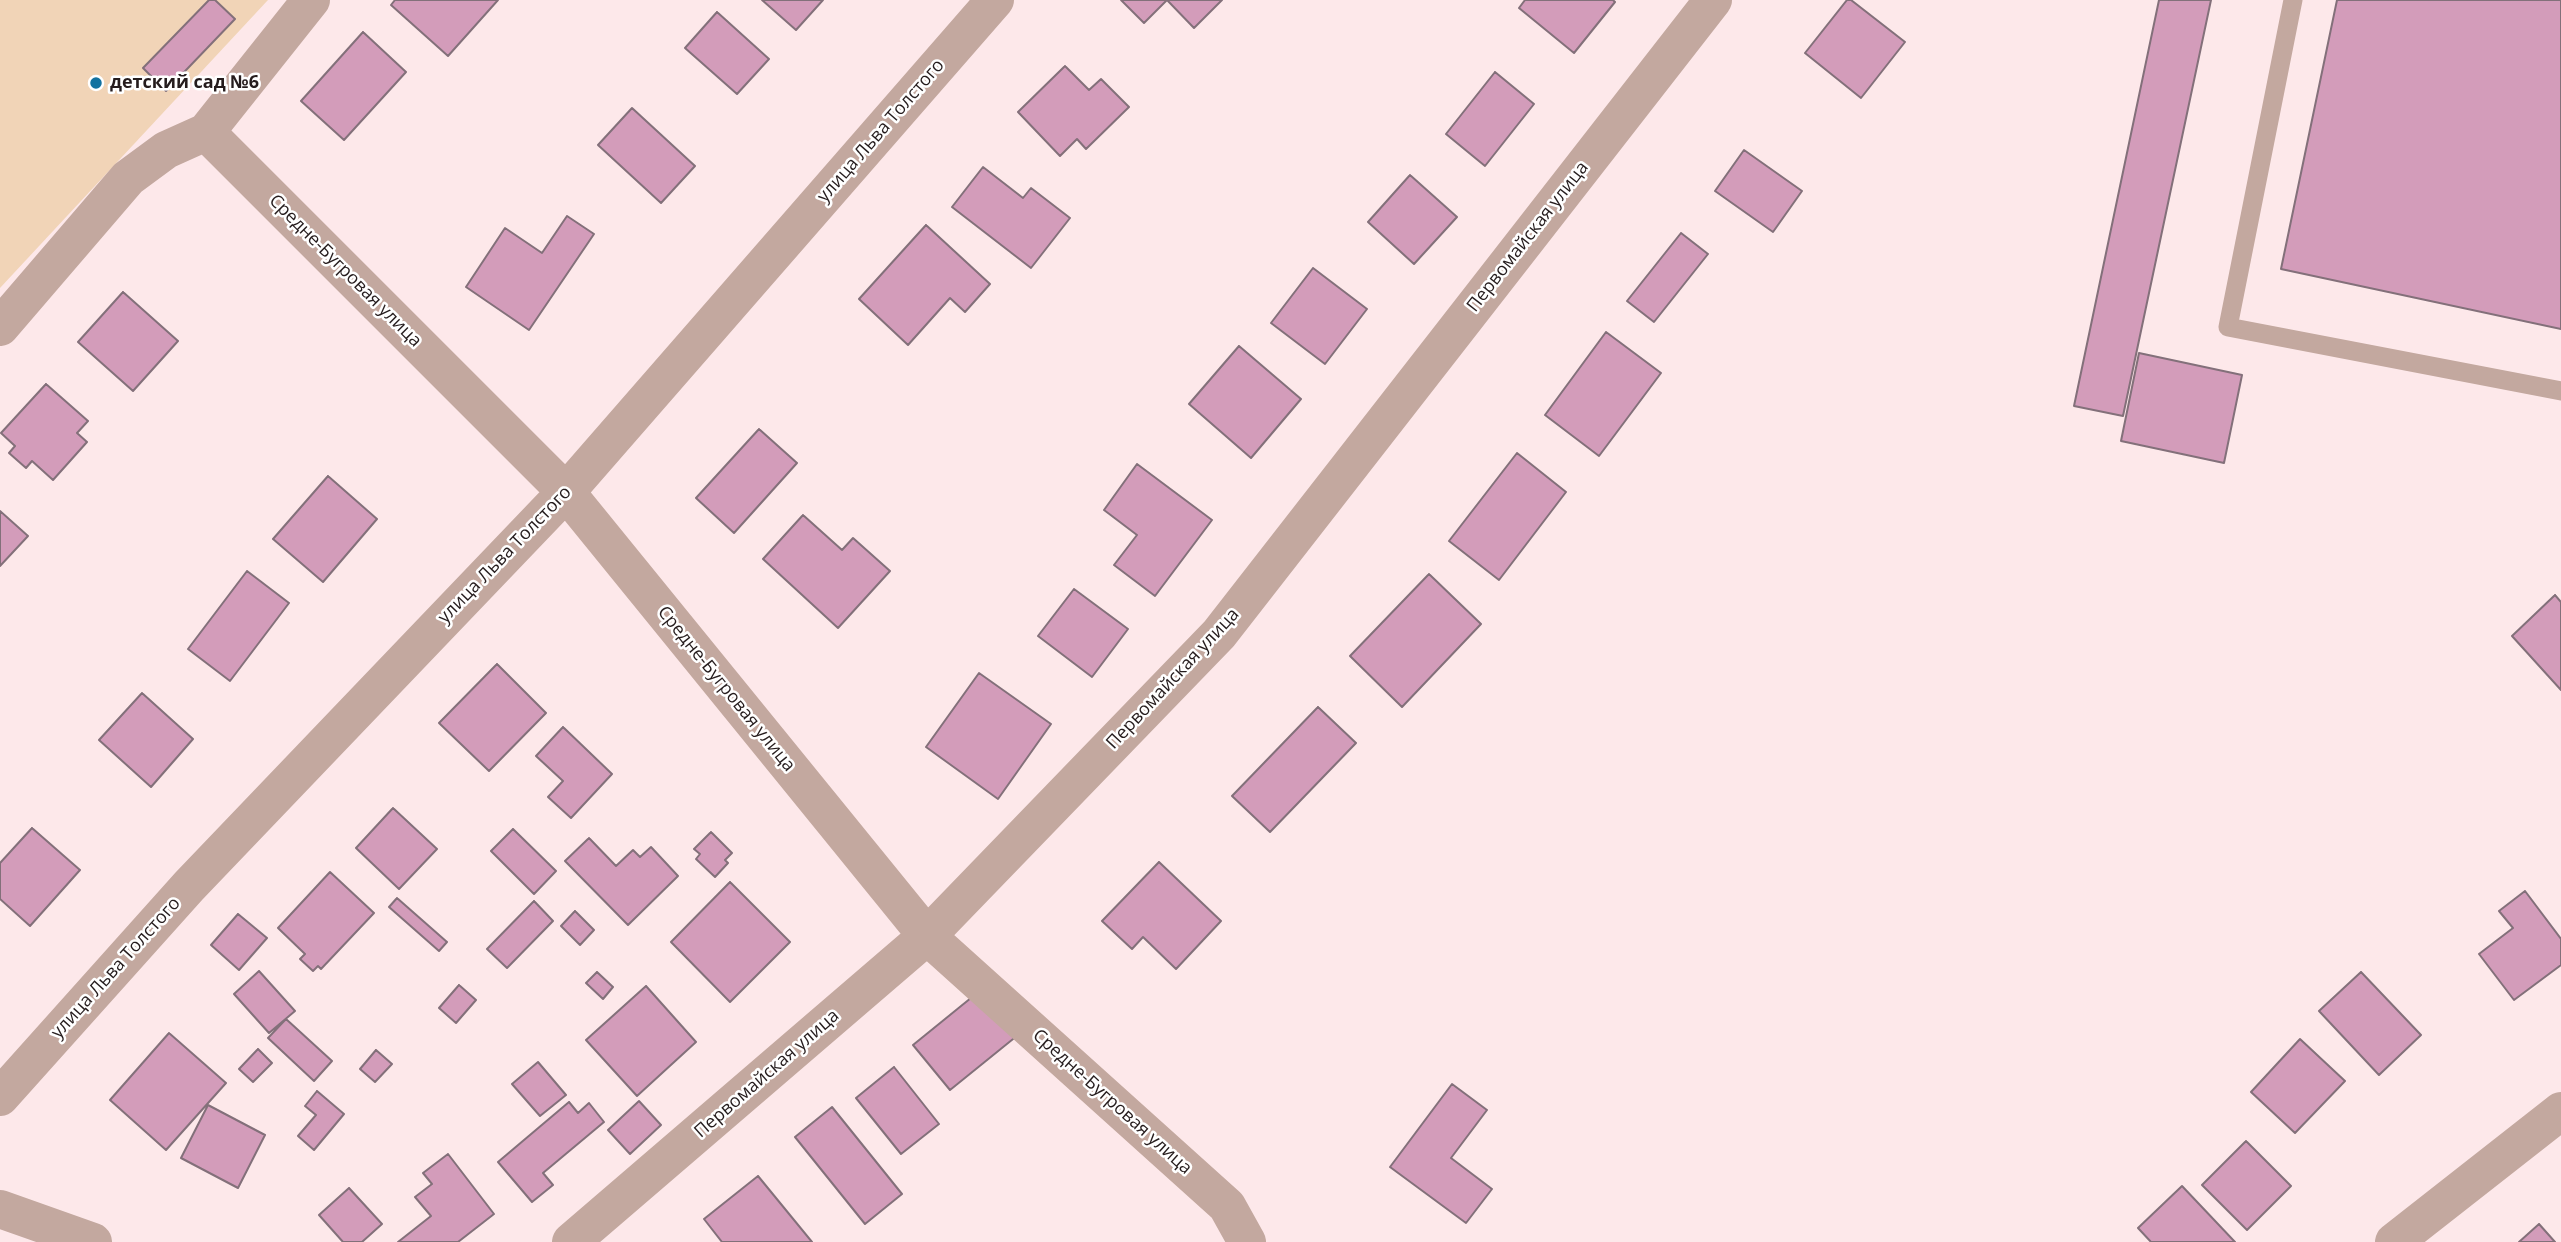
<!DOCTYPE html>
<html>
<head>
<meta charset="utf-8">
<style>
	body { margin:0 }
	canvas { display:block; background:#fde8ea }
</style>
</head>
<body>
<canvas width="2561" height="1242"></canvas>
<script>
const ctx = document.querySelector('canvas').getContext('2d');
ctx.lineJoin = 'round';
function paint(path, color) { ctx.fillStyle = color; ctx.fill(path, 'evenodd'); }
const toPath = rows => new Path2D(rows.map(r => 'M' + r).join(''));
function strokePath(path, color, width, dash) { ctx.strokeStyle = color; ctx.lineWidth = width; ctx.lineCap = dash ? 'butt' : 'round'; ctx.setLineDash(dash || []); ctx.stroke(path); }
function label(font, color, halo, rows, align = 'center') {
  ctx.font = font + ' "Open Sans",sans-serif'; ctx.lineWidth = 5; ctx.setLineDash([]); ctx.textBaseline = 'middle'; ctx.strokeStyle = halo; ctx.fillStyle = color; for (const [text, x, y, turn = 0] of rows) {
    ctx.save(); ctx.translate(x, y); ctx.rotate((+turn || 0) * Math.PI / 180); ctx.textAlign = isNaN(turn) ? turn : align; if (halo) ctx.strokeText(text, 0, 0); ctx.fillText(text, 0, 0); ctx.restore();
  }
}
paint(toPath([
	[0,0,268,0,0,288]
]), '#f1d4b7');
const building = toPath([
	[209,0,215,0,235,19,166,91,143,68,209,0],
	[395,0,498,0,448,56,391,5,395,0],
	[762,0,823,0,796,30,762,0],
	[1121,0,1222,0,1194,28,1167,0,1144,23,1121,0],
	[1525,0,1613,0,1615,2,1574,53,1519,8,1525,0],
	[1847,0,1851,0,1905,42,1861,98,1805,53,1847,0],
	[2159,0,2211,0,2123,416,2074,406,2159,0],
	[2337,0,2561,0,2561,329,2281,269,2337,0],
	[717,12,769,59,737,94,685,48,717,12],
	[363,32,406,72,344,140,301,101,363,32],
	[1065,66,1089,90,1101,79,1129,107,1086,149,1077,139,1060,156,1018,112,1065,66],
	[1495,72,1534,104,1485,166,1446,134,1495,72],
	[632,108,695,166,661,203,598,145,632,108],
	[1744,150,1802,191,1773,232,1715,191,1744,150],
	[983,167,1023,198,1031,188,1070,218,1031,268,952,207,983,167],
	[1410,175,1457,217,1414,264,1368,222,1410,175],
	[567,216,594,234,529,330,466,287,505,228,542,253,567,216],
	[926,225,990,284,965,312,950,298,908,345,859,299,926,225],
	[1681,233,1708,254,1654,322,1627,301,1681,233],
	[1313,268,1367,309,1325,364,1271,323,1313,268],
	[123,292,178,341,133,391,78,342,123,292],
	[1606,332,1661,373,1599,456,1545,415,1606,332],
	[1239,346,1301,399,1251,458,1189,404,1239,346],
	[2139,353,2242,375,2224,463,2121,441,2139,353],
	[46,384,88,421,77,433,87,442,53,480,32,461,26,468,9,453,15,446,1,433,46,384],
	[759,429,797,463,734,533,696,498,759,429],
	[1517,453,1566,492,1499,580,1449,541,1517,453],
	[1137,464,1212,520,1155,596,1114,565,1137,535,1104,510,1137,464],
	[328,476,377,519,323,582,273,539,328,476],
	[0,511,28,536,0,566,0,511],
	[803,515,842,550,853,538,890,571,838,628,763,559,803,515],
	[247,571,289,603,230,681,188,649,247,571],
	[1429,574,1481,624,1402,707,1350,656,1429,574],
	[1074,589,1128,629,1092,677,1038,636,1074,589],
	[2555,595,2561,602,2561,690,2512,636,2555,595],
	[497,664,546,713,489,771,439,723,497,664],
	[979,673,1051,724,998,799,926,747,979,673],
	[142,693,193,739,151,787,99,740,142,693],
	[1318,707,1356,743,1270,832,1232,796,1318,707],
	[563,727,612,774,571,818,548,797,563,781,536,756,563,727],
	[393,808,437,849,399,889,356,848,393,808],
	[32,828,80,870,30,926,0,899,0,863,32,828],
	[513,829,556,871,534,894,491,851,513,829],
	[711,832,732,853,725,860,728,863,715,877,696,859,700,854,694,849,711,832],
	[589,838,616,866,633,850,640,857,651,847,678,876,628,925,565,861,589,838],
	[1159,862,1221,921,1176,969,1143,937,1132,949,1102,921,1159,862],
	[330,872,374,913,321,969,318,966,313,971,300,959,305,954,278,928,330,872],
	[730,882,790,942,730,1002,671,942,730,882],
	[2525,891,2561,939,2561,965,2514,1000,2479,954,2513,928,2499,911,2525,891],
	[397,898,447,942,439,951,389,907,397,898],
	[534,901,553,921,507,968,487,949,534,901],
	[575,911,594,930,580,945,561,926,575,911],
	[238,914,267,938,239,970,211,945,238,914],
	[259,971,295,1011,269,1033,234,994,259,971],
	[597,972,613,987,603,999,586,983,597,972],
	[2361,972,2421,1035,2379,1075,2319,1011,2361,972],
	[459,985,476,1000,456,1023,439,1008,459,985],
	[646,986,696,1042,637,1096,586,1040,646,986],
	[982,989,1018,1035,950,1090,913,1045,982,989],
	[286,1019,332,1061,314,1081,268,1038,286,1019],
	[169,1033,226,1083,166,1150,110,1100,169,1033],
	[2300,1039,2345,1081,2295,1133,2251,1092,2300,1039],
	[258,1049,272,1063,253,1082,239,1069,258,1049],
	[376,1050,392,1064,375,1082,360,1069,376,1050],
	[538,1062,566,1095,540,1116,512,1084,538,1062],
	[894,1067,939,1124,901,1154,856,1098,894,1067],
	[1452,1084,1487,1110,1451,1158,1492,1189,1466,1223,1390,1167,1452,1084],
	[317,1091,344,1114,314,1150,298,1136,316,1115,305,1106,317,1091],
	[639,1101,661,1125,630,1154,608,1130,639,1101],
	[569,1102,578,1113,589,1103,604,1122,543,1173,553,1185,532,1202,498,1162,569,1102],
	[208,1105,265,1135,238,1188,181,1158,208,1105],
	[832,1107,902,1194,865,1224,795,1137,832,1107],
	[2246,1141,2291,1186,2247,1230,2202,1185,2246,1141],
	[448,1154,494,1214,458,1242,398,1242,431,1216,415,1197,432,1184,423,1173,448,1154],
	[758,1176,812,1242,722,1242,704,1219,758,1176],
	[2182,1186,2235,1242,2151,1242,2138,1228,2182,1186],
	[349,1188,382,1224,362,1242,343,1242,319,1215,349,1188],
	[2539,1224,2555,1242,2519,1242,2539,1224]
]);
paint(building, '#d39cba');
strokePath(building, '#83707a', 2);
strokePath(toPath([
	[2293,0,2228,327,2561,391]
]), '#c3a89f', 19);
strokePath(toPath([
	[206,132,566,492,927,936,1227,1206,1247,1242],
	[0,327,128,178,166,150,206,132,311,0],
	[0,1097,189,886,566,492,995,0],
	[0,1209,93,1242],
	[571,1242,927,936,1219,634,1713,0],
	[2394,1242,2561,1111]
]), '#c3a89f', 38);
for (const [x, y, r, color] of [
	[96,83,7,"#1272a0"]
]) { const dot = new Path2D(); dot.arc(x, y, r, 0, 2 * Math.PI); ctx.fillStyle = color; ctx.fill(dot); strokePath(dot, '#fff', 2.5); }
label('bold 18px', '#251c1d', '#fff', [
	["детский сад №6",110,83]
], 'left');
label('18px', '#251c1d', '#fff', [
	["улица Льва Толстого",881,131,-49],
	["Первомайская улица",1528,237,-52],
	["Средне-Бугровая улица",345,271,45],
	["улица Льва Толстого",505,555,-46],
	["Первомайская улица",1173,679,-47],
	["Средне-Бугровая улица",726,689,51],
	["улица Льва Толстого",116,968,-48],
	["Первомайская улица",767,1074,-41],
	["Средне-Бугровая улица",1112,1102,42]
]);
</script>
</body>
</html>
